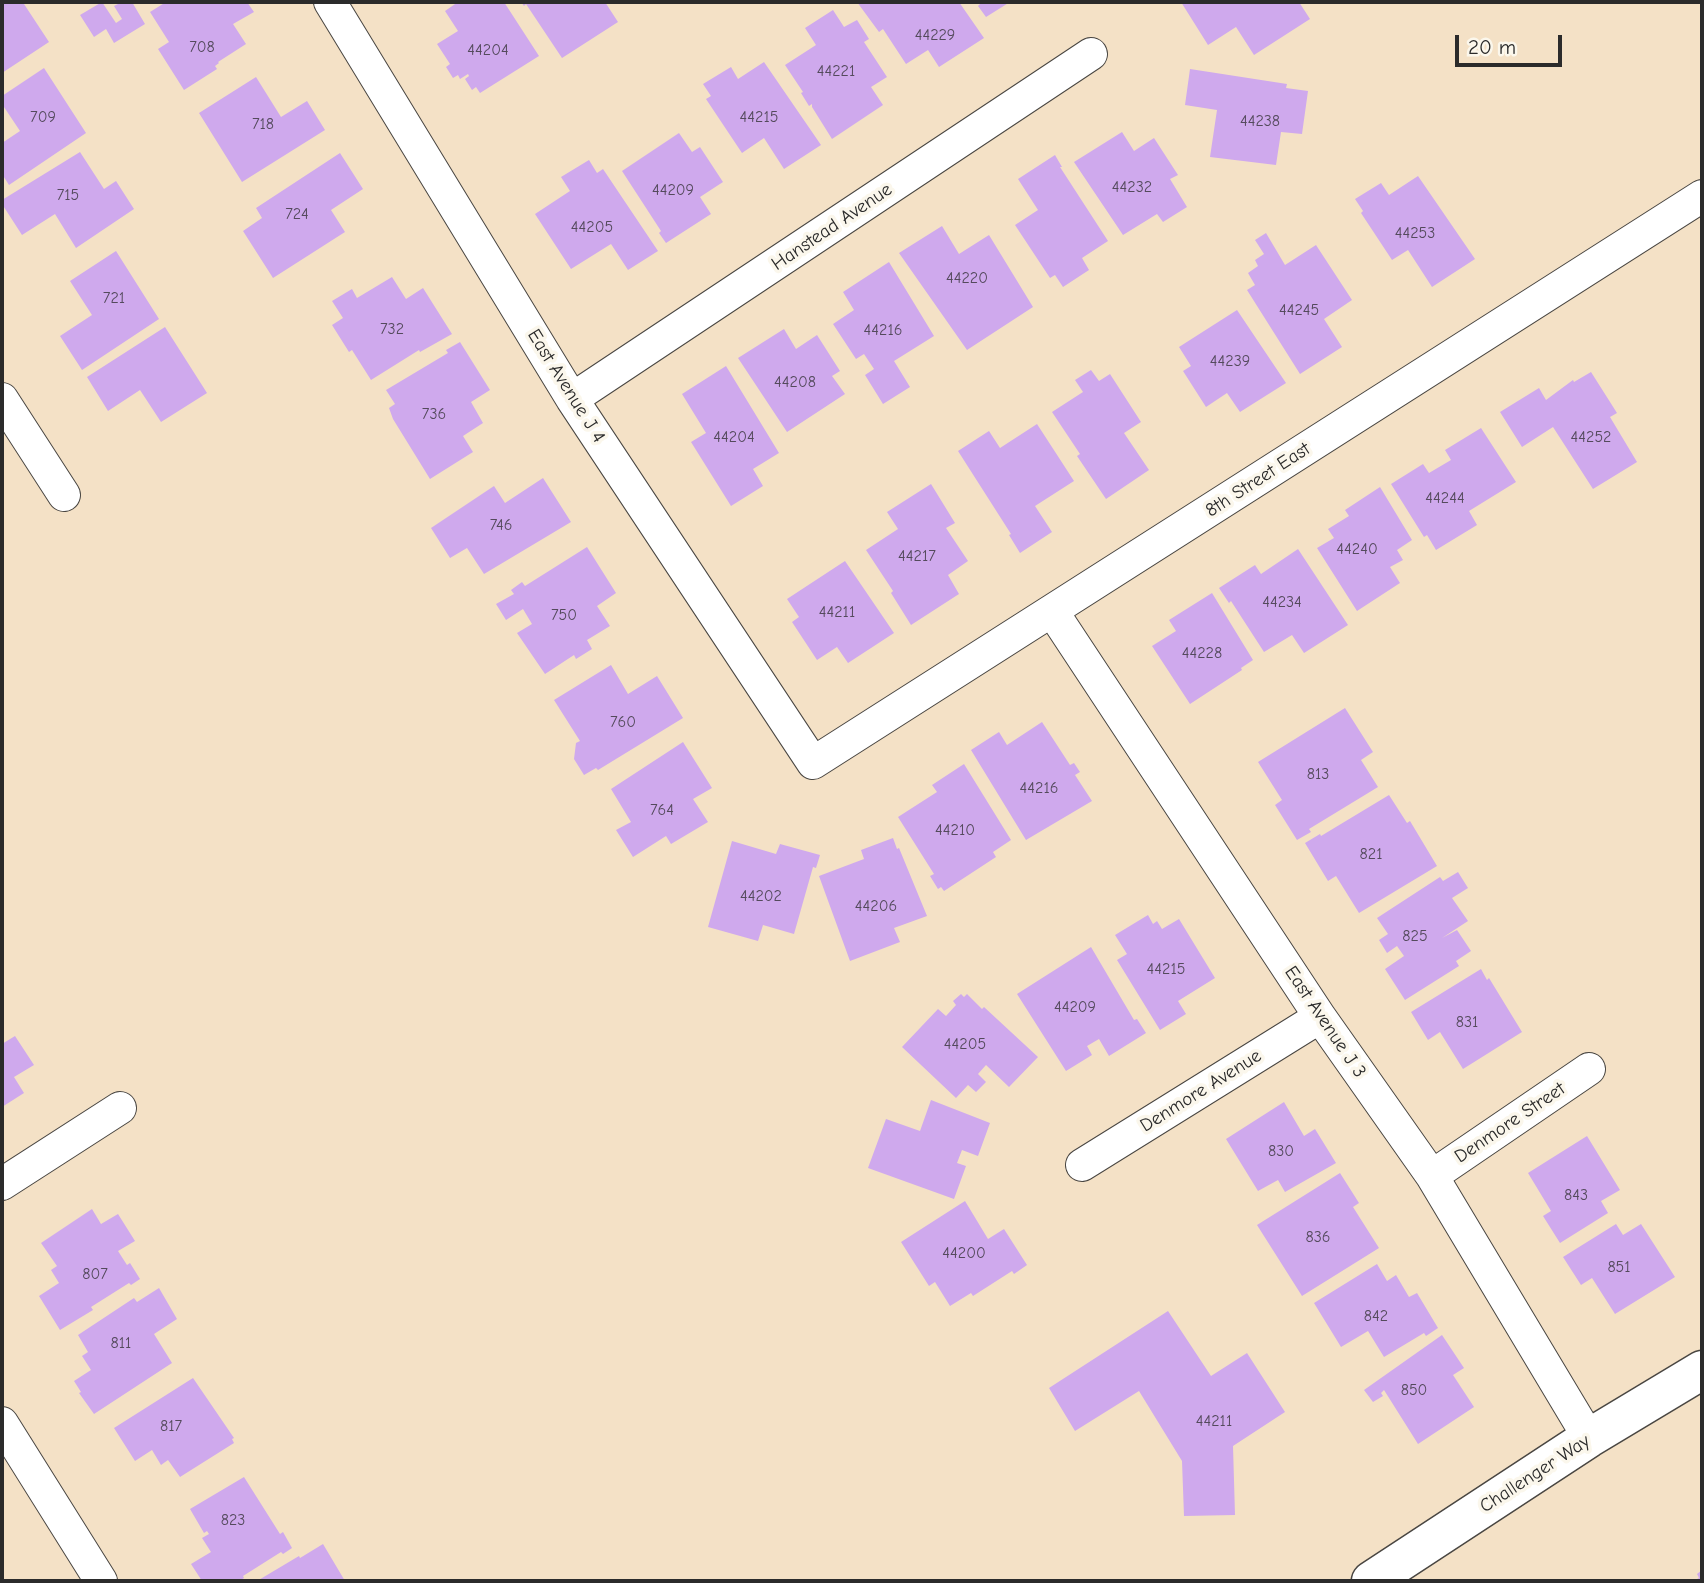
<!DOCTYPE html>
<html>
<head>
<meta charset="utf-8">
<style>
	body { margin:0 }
	#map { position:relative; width:1704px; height:1583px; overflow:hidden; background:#f4e1c6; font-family:"Comic Neue",sans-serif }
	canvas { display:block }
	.frame { position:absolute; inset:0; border:4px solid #2b2b2b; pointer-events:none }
	.scale { position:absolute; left:1455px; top:35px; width:107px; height:32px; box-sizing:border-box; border:4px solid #2b2b2b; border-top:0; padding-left:9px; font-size:21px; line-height:24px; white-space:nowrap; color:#2b2b2b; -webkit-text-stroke:5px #fbf7ec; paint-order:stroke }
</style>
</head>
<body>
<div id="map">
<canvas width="1704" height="1583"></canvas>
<div class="frame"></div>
<div class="scale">20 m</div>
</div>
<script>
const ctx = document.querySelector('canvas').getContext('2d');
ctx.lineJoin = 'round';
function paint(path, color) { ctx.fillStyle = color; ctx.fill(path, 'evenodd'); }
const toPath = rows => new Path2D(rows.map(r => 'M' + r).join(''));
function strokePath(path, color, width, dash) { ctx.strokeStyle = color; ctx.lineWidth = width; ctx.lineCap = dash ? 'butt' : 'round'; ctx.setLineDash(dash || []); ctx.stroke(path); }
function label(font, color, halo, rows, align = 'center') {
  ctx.font = font + ' "Comic Neue",sans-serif'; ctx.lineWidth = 7; ctx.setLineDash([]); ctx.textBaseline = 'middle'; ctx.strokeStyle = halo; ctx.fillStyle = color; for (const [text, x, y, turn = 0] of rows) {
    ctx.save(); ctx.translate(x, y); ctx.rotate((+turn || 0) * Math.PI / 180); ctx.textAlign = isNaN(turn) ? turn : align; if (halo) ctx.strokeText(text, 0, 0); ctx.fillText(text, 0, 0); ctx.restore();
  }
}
paint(toPath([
	[2,2,26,2,24,4,49,42,2,73],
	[102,2,116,23,122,19,114,6,122,2,132,2,145,24,114,43,106,29,94,37,80,15],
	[166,2,247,2,254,12,233,24,246,44,218,62,219,63,215,66,217,69,184,90,158,49,169,42,150,12],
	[458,2,504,2,539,56,480,93,476,87,472,90,465,79,469,76,468,74,460,79,458,75,453,78,446,67,450,64,437,44,458,31,445,11],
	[521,2,605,2,618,22,562,58,526,4,524,6],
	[857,2,959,2,984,38,939,67,928,50,906,64,883,29,879,32],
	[979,2,1010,2,986,17,978,6,980,4],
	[1181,2,1299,2,1310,19,1254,55,1236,27,1208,45],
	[833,10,844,27,857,20,869,39,864,42,887,77,871,87,883,105,832,139,812,107,812,104,809,106,801,93,803,92,785,65,816,45,805,28],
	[764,62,821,145,784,169,764,138,742,153,706,99,711,96,703,84,731,67,738,79],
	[44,68,86,133,9,185,2,174,2,143,20,131,2,104,2,96],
	[1190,69,1287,84,1286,88,1308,91,1302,134,1281,132,1276,165,1210,157,1217,110,1185,105],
	[256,77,281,117,307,101,325,130,242,182,199,113],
	[1122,132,1134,151,1154,138,1178,175,1170,179,1187,207,1163,222,1157,214,1123,235,1074,162],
	[679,133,692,152,700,147,723,182,700,197,711,214,666,243,659,233,661,231,622,171],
	[80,152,104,189,116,181,134,209,76,248,55,214,22,235,2,204,2,200],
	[340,153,363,189,331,210,345,232,273,278,243,231,262,218,256,208],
	[1055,155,1062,167,1060,167,1108,241,1082,258,1089,270,1063,287,1055,275,1050,278,1015,225,1038,210,1018,179],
	[589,160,597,173,603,169,658,251,628,270,611,244,571,269,535,214,570,191,561,177],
	[1418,176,1475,259,1432,287,1408,250,1392,260,1361,213,1363,211,1355,199,1381,183,1389,195],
	[942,226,959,254,989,235,1033,307,967,350,899,253],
	[1266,233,1285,265,1316,245,1352,300,1324,319,1342,347,1300,374,1247,290,1255,285,1248,273,1258,266,1255,260,1264,254,1255,240],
	[116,251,159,319,82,370,60,336,92,315,70,281],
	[889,262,934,336,894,361,910,387,883,404,865,375,874,369,864,354,856,359,833,324,854,310,843,292],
	[392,277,406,299,423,288,452,334,420,352,419,350,371,380,352,350,349,352,332,325,343,318,332,301,352,289,357,298],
	[1237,310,1286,383,1240,412,1227,393,1206,407,1183,371,1191,366,1179,347],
	[165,327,207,393,161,422,140,390,108,411,87,377],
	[784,329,796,349,817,335,840,371,832,376,845,394,787,432,738,358],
	[460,342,490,390,471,402,483,423,463,436,473,452,430,479,393,419,389,408,395,404,386,390,448,353,446,350],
	[726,366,779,453,753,469,763,486,731,506,691,442,706,433,682,394],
	[1091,370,1099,381,1110,374,1141,422,1124,433,1149,470,1106,499,1077,456,1080,454,1052,412,1083,392,1075,380],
	[1591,372,1617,413,1610,417,1637,462,1593,489,1553,427,1522,447,1500,412,1539,388,1546,400,1573,380,1574,382],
	[1037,424,1074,481,1035,506,1052,532,1020,553,1009,535,1011,534,958,451,989,431,1000,448],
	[1481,428,1516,482,1469,511,1477,525,1436,550,1427,535,1424,537,1391,484,1423,464,1429,473,1451,460,1445,450],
	[543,478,571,522,484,574,467,548,450,558,431,528,494,486,505,503],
	[931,484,955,523,946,528,968,561,948,575,959,594,911,625,891,593,893,591,866,550,898,529,887,512],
	[1380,487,1412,540,1397,550,1403,560,1390,567,1400,583,1357,611,1317,548,1334,538,1328,529,1349,516,1345,510],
	[587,547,616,593,597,606,610,626,587,640,592,649,576,659,574,655,545,674,517,633,532,624,523,609,506,620,496,604,514,594,511,590,522,582,525,586],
	[1298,549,1348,625,1304,653,1292,635,1264,652,1231,601,1229,603,1219,588,1255,565,1261,574],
	[845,561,894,633,848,663,837,647,817,660,792,622,799,617,787,599],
	[1212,593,1253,660,1241,668,1242,670,1190,704,1152,646,1176,631,1169,620],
	[611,665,628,694,657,676,683,718,598,770,596,768,584,775,574,759,576,743,580,741,554,700],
	[1345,708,1373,752,1361,760,1378,787,1309,829,1311,832,1297,840,1275,805,1282,800,1258,762],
	[1042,722,1070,765,1074,763,1080,772,1075,775,1092,801,1026,840,971,750,999,732,1007,745],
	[683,742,712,788,693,799,708,822,671,844,666,836,633,857,616,830,631,822,611,789],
	[964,764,1011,840,993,852,996,857,944,891,941,887,938,889,930,876,934,874,898,817,937,792,932,785],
	[1389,795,1407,823,1410,821,1437,866,1359,913,1336,876,1328,881,1305,843,1320,834,1321,836],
	[893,838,897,849,899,848,927,916,894,928,900,942,850,961,819,876,864,859,861,850],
	[732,841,776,854,780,844,820,855,816,868,813,867,794,934,763,925,758,941,708,927],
	[1458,872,1468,888,1452,898,1468,921,1442,938,1457,930,1471,951,1456,961,1459,966,1405,1000,1385,969,1404,956,1397,946,1387,953,1379,940,1388,934,1377,918,1440,877,1443,881],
	[1148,915,1153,924,1157,921,1162,929,1179,919,1215,978,1178,1001,1186,1014,1160,1030,1117,960,1127,954,1115,935],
	[1091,947,1134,1020,1137,1019,1146,1033,1109,1056,1099,1039,1087,1046,1092,1055,1066,1071,1017,994],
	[1481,969,1487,980,1489,978,1522,1032,1463,1069,1440,1032,1428,1040,1411,1012],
	[961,994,964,997,967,994,982,1009,984,1007,1038,1057,1009,1087,986,1065,978,1074,986,1082,976,1092,968,1085,956,1098,902,1047,938,1009,946,1016,956,1005,953,1001],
	[15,1036,34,1065,14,1077,24,1093,2,1107,2,1044],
	[931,1100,990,1123,978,1156,962,1150,957,1163,966,1166,954,1199,868,1168,886,1119,920,1131],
	[1284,1102,1304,1136,1315,1129,1336,1163,1285,1192,1278,1180,1258,1191,1226,1139],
	[1587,1136,1620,1190,1601,1201,1608,1213,1560,1243,1543,1216,1551,1211,1528,1173],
	[1340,1173,1359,1203,1353,1207,1379,1248,1302,1296,1257,1225],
	[965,1201,988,1239,1004,1229,1027,1265,1014,1274,1012,1271,973,1296,971,1293,950,1306,935,1282,929,1286,901,1242],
	[92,1209,101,1224,118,1214,135,1241,118,1251,127,1265,130,1263,140,1279,131,1285,129,1283,91,1307,93,1310,60,1330,39,1296,59,1283,51,1270,57,1266,41,1243],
	[1616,1224,1623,1235,1641,1224,1675,1277,1615,1314,1592,1278,1581,1285,1563,1257],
	[1377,1264,1387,1281,1396,1275,1409,1297,1417,1293,1438,1328,1426,1336,1424,1333,1384,1357,1368,1331,1341,1347,1314,1303],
	[159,1288,177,1319,154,1334,172,1363,94,1414,79,1393,81,1392,74,1381,91,1370,82,1356,88,1352,78,1335,134,1298,137,1302],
	[1168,1311,1211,1376,1247,1353,1285,1412,1233,1446,1235,1515,1184,1516,1182,1461,1139,1391,1075,1431,1049,1388],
	[1442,1335,1464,1368,1453,1375,1474,1407,1418,1444,1384,1390,1381,1393,1383,1396,1373,1402,1364,1390],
	[193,1378,234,1438,232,1439,234,1443,180,1477,168,1460,161,1465,152,1450,135,1461,114,1428],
	[244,1477,280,1534,283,1532,292,1548,283,1554,281,1552,243,1576,244,1578,239,1581,202,1581,191,1564,211,1552,202,1538,209,1534,207,1531,204,1533,190,1509],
	[323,1544,345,1581,257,1581,299,1556,300,1558],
	[1702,1570,1702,1581,1693,1581,1699,1578,1697,1574]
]), '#cfa9ed');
const street = toPath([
	[330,2,572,399,813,763,1702,196],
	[2,399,64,495],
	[572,399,1091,54],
	[1052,611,1320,1017,1432,1176,1589,1438],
	[1082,1165,1320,1017],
	[1432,1176,1589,1069],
	[2,1184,120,1108],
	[2,1423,101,1581]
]);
const secondary = toPath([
	[1371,1581,1589,1438,1702,1370]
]);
strokePath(street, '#494642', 34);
strokePath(secondary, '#494642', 41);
strokePath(street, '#fff', 32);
strokePath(secondary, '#fff', 38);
label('16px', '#544a5c', null, [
	["44229",935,35],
	["708",202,47],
	["44204",488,50],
	["44221",836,71],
	["709",43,117],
	["44215",759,117],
	["44238",1260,121],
	["718",263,124],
	["44232",1132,187],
	["44209",673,190],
	["715",68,195],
	["724",297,214],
	["44205",592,227],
	["44253",1415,233],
	["44220",967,278],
	["721",114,298],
	["44245",1299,310],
	["732",392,329],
	["44216",883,330],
	["44239",1230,361],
	["44208",795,382],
	["736",434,414],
	["44204",734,437],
	["44252",1591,437],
	["44244",1445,498],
	["746",501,525],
	["44240",1357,549],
	["44217",917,556],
	["44234",1282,602],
	["44211",837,612],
	["750",564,615],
	["44228",1202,653],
	["760",623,722],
	["813",1318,774],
	["44216",1039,788],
	["764",662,810],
	["44210",955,830],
	["821",1371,854],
	["44202",761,896],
	["44206",876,906],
	["825",1415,936],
	["44215",1166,969],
	["44209",1075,1007],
	["831",1467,1022],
	["44205",965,1044],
	["830",1281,1151],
	["843",1576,1195],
	["836",1318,1237],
	["44200",964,1253],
	["851",1619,1267],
	["807",95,1274],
	["842",1376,1316],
	["811",121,1343],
	["850",1414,1390],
	["44211",1214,1421],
	["817",171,1426],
	["823",233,1520]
]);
label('19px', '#2b2b2b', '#fbf7ec', [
	["Hanstead Avenue",832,227,-34],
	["East Avenue J 4",566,386,58],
	["8th Street East",1258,480,-33],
	["East Avenue J 3",1325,1022,56],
	["Denmore Avenue",1201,1091,-32],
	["Denmore Street",1510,1123,-34],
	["Challenger Way",1535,1474,-33]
]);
</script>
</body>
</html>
